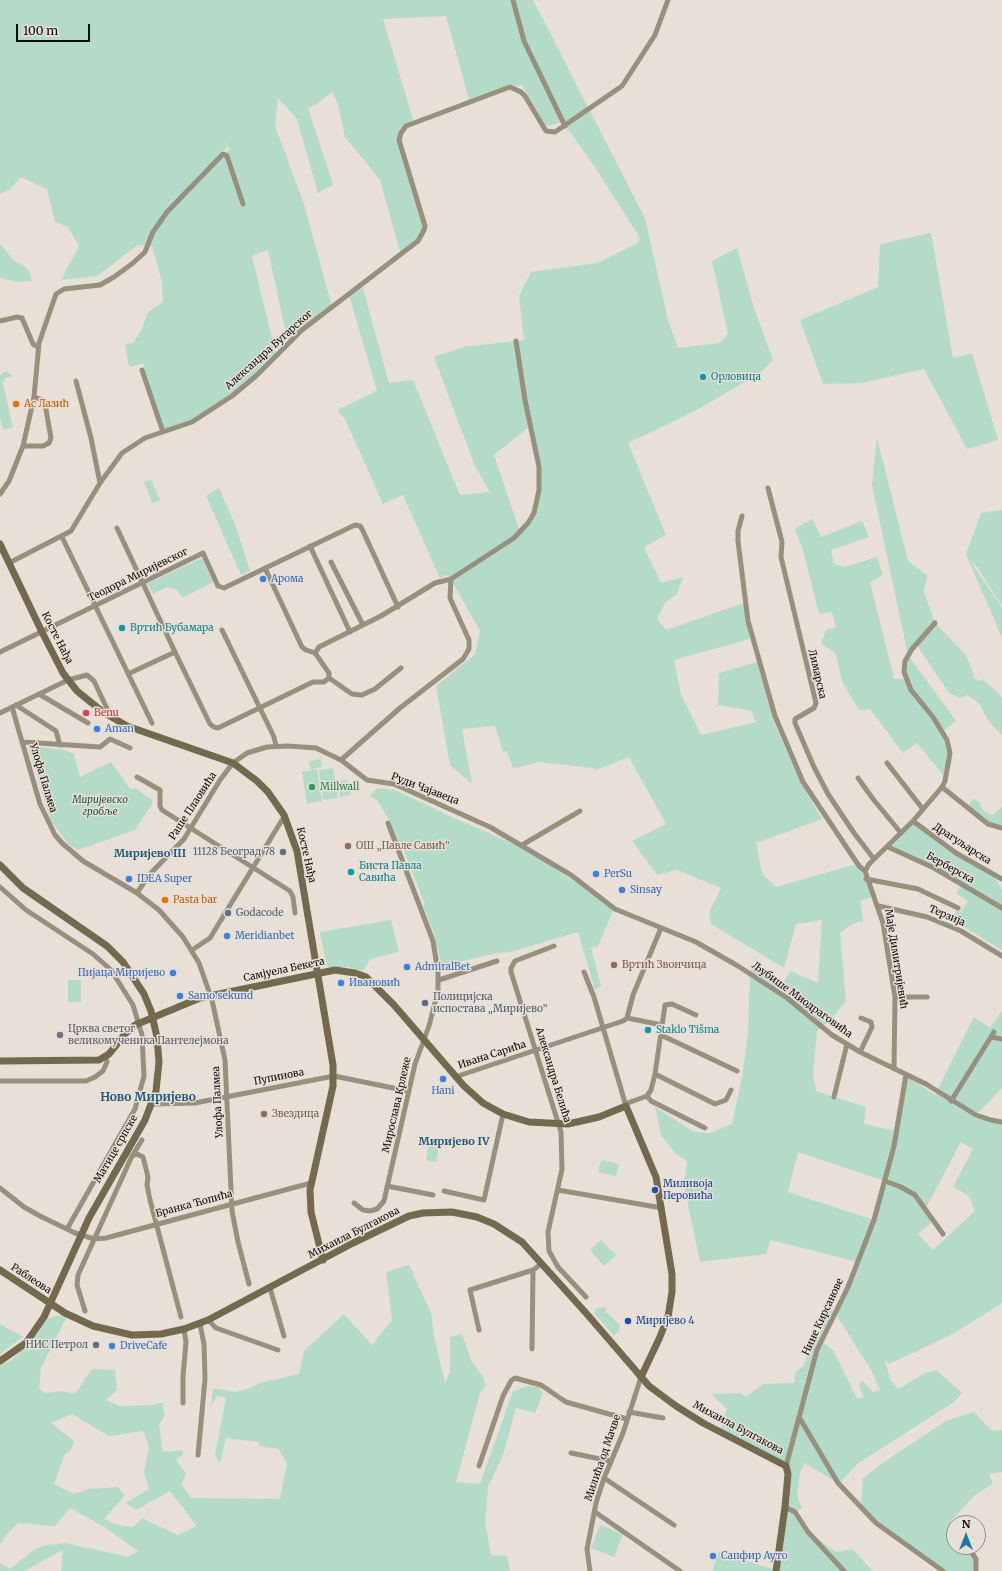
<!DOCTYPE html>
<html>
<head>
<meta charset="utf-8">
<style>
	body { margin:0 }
	#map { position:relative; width:1002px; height:1571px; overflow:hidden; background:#e8dfd6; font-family:Merriweather,serif }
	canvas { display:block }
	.north { position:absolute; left:946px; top:1515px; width:40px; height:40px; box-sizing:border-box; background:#e8dfd6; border:1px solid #918a84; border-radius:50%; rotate:0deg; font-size:11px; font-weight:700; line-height:16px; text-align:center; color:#0e0b09 }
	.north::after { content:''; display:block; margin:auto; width:14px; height:18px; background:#2078a7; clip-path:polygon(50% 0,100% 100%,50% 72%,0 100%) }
	.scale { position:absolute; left:16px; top:24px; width:74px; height:18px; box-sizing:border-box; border:2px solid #0e0b09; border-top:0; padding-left:5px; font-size:12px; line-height:14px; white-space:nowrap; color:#0e0b09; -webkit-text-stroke:3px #e8dfd6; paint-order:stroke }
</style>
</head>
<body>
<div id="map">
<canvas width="1002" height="1571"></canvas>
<div class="north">N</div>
<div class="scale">100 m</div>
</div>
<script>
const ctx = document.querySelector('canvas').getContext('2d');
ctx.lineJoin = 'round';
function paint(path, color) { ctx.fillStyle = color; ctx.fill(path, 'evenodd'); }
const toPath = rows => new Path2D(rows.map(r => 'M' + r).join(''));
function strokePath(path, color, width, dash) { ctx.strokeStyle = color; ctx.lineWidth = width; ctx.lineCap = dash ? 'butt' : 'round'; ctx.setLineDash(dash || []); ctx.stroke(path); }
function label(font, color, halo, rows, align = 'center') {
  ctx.font = font + ' Merriweather,serif'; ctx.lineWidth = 3; ctx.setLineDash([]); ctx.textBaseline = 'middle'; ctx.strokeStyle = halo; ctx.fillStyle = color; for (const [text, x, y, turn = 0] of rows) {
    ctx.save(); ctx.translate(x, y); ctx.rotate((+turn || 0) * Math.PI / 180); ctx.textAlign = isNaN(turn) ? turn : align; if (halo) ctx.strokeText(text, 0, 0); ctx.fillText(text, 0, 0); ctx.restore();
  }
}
paint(toPath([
	[0,0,533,0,645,218,668,320,678,348,720,343,728,334,712,261,737,248,754,308,773,360,759,374,691,413,628,443,666,535,644,547,661,583,683,577,677,594,665,603,657,619,666,630,744,603,750,639,674,660,681,695,701,735,756,722,752,711,718,705,719,673,757,662,775,725,801,783,822,819,756,843,762,874,776,887,853,865,862,871,872,897,860,901,863,921,852,924,840,933,846,1001,832,1018,817,1031,813,1073,816,1091,866,1107,864,1124,896,1131,906,1075,935,1095,974,1017,990,1028,1002,1011,1002,1088,976,1115,1002,1122,1002,1303,953,1334,889,1364,885,1360,890,1379,898,1389,925,1373,936,1370,962,1393,954,1402,857,1464,839,1484,805,1463,800,1472,797,1496,802,1508,795,1512,808,1532,836,1552,852,1549,873,1571,712,1571,719,1552,776,1570,786,1466,719,1432,727,1409,711,1394,740,1393,746,1397,763,1384,794,1383,796,1372,803,1366,828,1311,834,1311,857,1262,771,1240,766,1254,700,1262,684,1185,687,1161,676,1154,661,1135,655,1107,694,1132,710,1133,732,1124,743,1072,748,1032,750,974,752,967,775,979,784,982,790,971,818,983,822,920,796,924,784,968,711,924,709,912,721,888,677,870,657,875,632,841,666,824,629,757,596,770,592,768,540,762,513,768,507,751,503,752,495,726,462,729,472,784,450,765,436,686,475,654,480,631,451,579,447,575,440,578,403,495,383,504,345,419,337,410,377,391,349,295,362,285,389,383,413,380,460,495,490,492,475,466,434,357,464,347,524,340,519,296,531,272,597,263,636,244,640,238,593,164,563,122,546,126,522,85,507,87,470,103,446,16,383,19,414,123,403,130,399,140,425,226,422,236,401,255,380,180,345,137,338,104,332,92,318,103,308,108,333,185,318,193,297,119,278,98,275,126,304,204,332,307,288,343,268,250,252,256,276,355,251,380,196,419,163,432,142,370,145,363,129,367,125,344,133,343,142,329,147,313,163,302,162,282,152,246,138,245,97,276,61,280,79,246,68,227,55,222,47,189,21,177,9,190,0,194],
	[222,138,230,149,196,186,227,146],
	[530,426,540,481,534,513,520,532,494,455],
	[961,1142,973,1149,953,1187,969,1196,975,1211,933,1250,918,1234,934,1220,926,1208],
	[798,1152,885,1181,874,1220,788,1192],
	[835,1313,871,1370,880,1390,873,1392,862,1380,859,1385,864,1397,857,1399,833,1350,821,1341],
	[931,233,953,358,972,353,998,440,967,449,924,369,861,383,823,384,800,320,878,287,880,244],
	[0,244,14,261,24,266,29,271,32,281,20,282,0,278],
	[6,371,13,376,4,379,3,383,13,428,3,429,0,417,0,375],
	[877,438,908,561,927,575,924,592,935,623,966,655,975,679,985,681,1002,697,1002,735,989,722,979,703,967,695,959,698,949,693,916,644,908,655,956,721,944,730,949,747,945,777,917,743,903,753,870,709,859,710,842,681,836,654,821,643,826,630,836,627,832,612,819,614,803,550,795,529,812,519,821,537,862,521,869,537,831,550,834,564,845,567,877,557,883,575,870,582,894,679,906,679,908,655,872,485],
	[151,480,160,500,152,503,144,482],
	[219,488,236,527,250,571,241,575,206,496],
	[1002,510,1002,606,977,567,969,559,1002,608,1002,638,966,554,981,513],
	[202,558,213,582,182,598,178,590,167,587,153,594,147,584],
	[28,746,65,750,74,754,80,777,111,762,131,790,135,788,152,800,152,804,135,830,78,850,68,844,50,819],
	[321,759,322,767,310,769,309,761],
	[333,768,338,798,323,800,319,770],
	[317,769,322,801,307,804,302,772],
	[348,780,351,795,340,797,337,782],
	[377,788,395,790,458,820,491,834,500,839,505,840,536,856,614,908,598,946,591,948,601,986,595,990,578,932,510,952,497,953,442,966,433,930,423,906,425,904,401,843,398,843,391,823,377,800,370,796],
	[973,799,979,802,983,811,992,815,1002,807,1002,825,991,823,968,806],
	[913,821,992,874,1002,889,1002,950,951,919,957,910,961,912,968,901,956,893,961,885,888,847],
	[391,920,399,952,370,959,363,971,348,967,327,967,320,932],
	[68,980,81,980,81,1002,68,1002],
	[429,1143,439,1144,436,1162,426,1160],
	[601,1160,619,1164,616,1176,598,1172],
	[601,1240,616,1255,604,1266,590,1250],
	[409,1265,431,1313,434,1336,445,1383,450,1372,450,1337,462,1334,472,1362,482,1375,486,1385,480,1393,456,1482,480,1484,513,1391,527,1386,539,1387,543,1393,535,1413,516,1408,503,1455,488,1487,485,1522,491,1555,507,1556,510,1571,61,1571,63,1550,24,1571,0,1571,0,1563,10,1569,35,1549,46,1545,65,1543,129,1557,138,1551,106,1528,70,1508,55,1526,18,1523,7,1534,0,1545,0,1365,10,1361,32,1342,48,1318,61,1315,66,1318,41,1368,39,1388,45,1393,62,1391,75,1394,92,1369,115,1370,117,1390,106,1400,119,1406,151,1405,162,1403,165,1415,159,1425,163,1452,182,1450,184,1454,176,1460,186,1474,181,1484,191,1498,280,1499,287,1464,279,1449,259,1446,259,1442,226,1438,220,1463,215,1455,226,1398,217,1396,211,1406,213,1388,235,1392,253,1387,259,1383,299,1374,304,1351,344,1314,372,1345,392,1320,386,1272],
	[72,1414,109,1436,143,1431,149,1447,144,1472,149,1489,126,1503,136,1510,170,1491,197,1526,177,1535,142,1518,133,1527,117,1525,104,1519,125,1495,118,1487,89,1489,74,1494,54,1484,64,1455,71,1450,74,1441,51,1423],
	[604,1307,607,1309,605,1311,620,1325,619,1331,614,1336,594,1313,597,1308],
	[0,1324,23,1337,0,1354],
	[974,1412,992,1431,1002,1430,1002,1472,989,1474,993,1483,974,1496,950,1522,954,1528,954,1547,968,1547,978,1571,943,1571,876,1523,861,1507,863,1478,884,1462,946,1421],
	[600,1525,623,1534,614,1557,591,1548]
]), '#b3dbc8');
strokePath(toPath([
	[513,0,524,41,565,126],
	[0,321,17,317,22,318,33,344,38,347],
	[142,370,163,432],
	[76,381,91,438,100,483],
	[23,446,43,446,49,443,51,438,45,404,43,400,34,397],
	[768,488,782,542,781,557,816,703,814,708,795,719,795,723,814,767,828,794,854,833,874,859],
	[0,494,9,481,23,446,34,397,39,343,56,294,64,289,100,285,114,277,133,263,145,252,153,232,167,212,223,154,227,156,243,204],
	[742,516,738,531,738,541,748,621,775,716,803,782,859,866,865,871],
	[117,528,175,652,210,724,214,727,218,728,313,682,324,682,329,678],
	[62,537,152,723],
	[310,546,350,632],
	[331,562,363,625],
	[9,563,71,531,100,483,122,453,145,438,192,422,232,396,256,376,302,330,418,241,424,230,425,226,399,140,401,133,406,126,510,87,521,92,525,96,546,131,555,132,622,86,655,35,668,0],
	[265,568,302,647,306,650,315,653],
	[222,630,274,737,276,746],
	[0,652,203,553,218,586,224,588,355,525,360,526,362,529,398,607],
	[315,653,319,647,381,616,435,583,451,579],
	[315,653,329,673,329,678],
	[128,674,175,652],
	[329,678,352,694,362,695,375,689,401,668],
	[39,694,88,723],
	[16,705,56,731,60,745],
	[12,707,40,804,55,835,62,843,83,861,137,893,159,910,183,937,199,963,212,1000,225,1060,232,1211,238,1242,249,1284],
	[0,713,68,680,87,675,94,681,111,717],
	[23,742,100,747,110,739,130,748],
	[341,760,400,708,463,659,469,649,469,640,450,598,451,579,514,538,528,523,534,513,539,490,539,467,525,400,516,341],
	[887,763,922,808],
	[137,777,160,790,160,806,162,810,290,891,293,897,295,913],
	[858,778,873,799,901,833],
	[942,787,988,824,1002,828],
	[913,821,956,853,1002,879],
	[522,845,580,811],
	[888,847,934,868,1002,908],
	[866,879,918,889,958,908],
	[0,887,26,910,93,954,111,970,133,1005,142,1035,144,1076,135,1109,67,1229],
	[137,893,149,875,184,839,220,780,233,763,247,753,267,747,288,746,316,748,341,760,367,780,394,784,490,827,571,875,615,909,696,942,738,966,787,998,832,1035,860,1052,926,1084,976,1115,991,1120,1002,1122],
	[879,906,927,917,961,931,1002,956],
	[554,946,515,961,511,968,511,972,561,1132,562,1169,548,1232,549,1251,558,1267,586,1297],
	[192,950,210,938,282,820],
	[584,972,594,997,626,1106],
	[439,980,497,961],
	[895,997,927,997],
	[627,1018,633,995,661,928],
	[627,1018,662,1025],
	[661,1035,737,1071],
	[991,1037,1002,1039],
	[860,1052,872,1027,871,1022,861,1018],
	[894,1069,895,997,883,923,865,871,869,864,913,821,942,787,945,781,950,753,947,740,933,717,911,690,904,672,905,661,912,649,935,623],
	[655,1074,715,1104,726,1100,731,1090],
	[455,1077,623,1021,627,1018],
	[0,1081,86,1081,95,1077,103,1071,107,1062,106,1057],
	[647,1096,651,1101,705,1128],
	[834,1097,847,1044],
	[951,1101,994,1032],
	[152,1104,195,1103,334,1076,408,1091],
	[625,1104,647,1096,651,1090,655,1074,665,1005,672,1004,696,1015],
	[132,1156,137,1154,143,1157,148,1177,147,1185,150,1200,181,1317],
	[885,1181,901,1187,915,1195,943,1234],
	[387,1186,433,1195],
	[0,1188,24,1207,40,1216,75,1233,94,1239,106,1238,311,1183],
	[558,1190,662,1208],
	[444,1191,484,1200,503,1114],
	[354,1203,363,1210,370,1211,377,1209,384,1201,415,1064,429,1026,438,991,438,972,433,941,388,823],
	[270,1288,284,1336],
	[85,1311,77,1285,78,1275,132,1156,142,1140],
	[208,1320,216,1328,278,1350],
	[479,1330,470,1290,533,1270,541,1264],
	[532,1349,533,1270],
	[183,1403,183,1376,186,1342,184,1329],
	[629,1412,663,1418],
	[799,1417,838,1483,876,1523,943,1571],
	[571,1453,610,1461],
	[198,1455,205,1379,204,1344,200,1324],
	[479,1466,503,1396,511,1381,515,1378,541,1385,566,1402,627,1419],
	[786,1466,817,1350,848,1287,874,1220,894,1146,906,1075],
	[604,1478,674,1525],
	[785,1507,795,1512,808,1532,844,1571],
	[595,1512,680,1571],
	[968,1547,976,1559,976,1571],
	[590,1571,587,1549,596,1503,604,1478,623,1433,641,1377]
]), '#96907d', 5);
strokePath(toPath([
	[0,544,42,632,63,673,77,691,103,712,127,726,233,763,257,781,268,792,284,815,297,851,333,1065,333,1086,310,1190,311,1212,323,1260],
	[0,865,23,888,107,946,123,962,144,994,151,1011,157,1037,159,1062,156,1091,145,1120,89,1218,44,1317,26,1343,0,1361],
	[0,1061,99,1060,109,1054,125,1034,135,1025,200,998,335,970,355,973,366,977,394,1005,464,1086,483,1103,503,1114,529,1122,568,1124,599,1117,626,1106,656,1177,672,1274,672,1292,668,1317,659,1339,641,1377],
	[0,1270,65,1313,93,1326,132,1335,161,1334,184,1329,208,1320,353,1243,409,1216,423,1213,452,1212,477,1217,494,1224,522,1242,586,1313,649,1386,676,1406,703,1423,786,1466,788,1474,785,1507,776,1571]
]), '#73694e', 7);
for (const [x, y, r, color] of [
	[703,377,4,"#0f9aa8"],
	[16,404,4,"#e8710a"],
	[263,579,4,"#3f7fe0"],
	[122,628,4,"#0f9aa8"],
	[86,713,4,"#e0444e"],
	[97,729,4,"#3f7fe0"],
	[312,787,4,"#2e9e5b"],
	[348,846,4,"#8d6e63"],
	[283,852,4,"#5c6f8a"],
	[351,872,4,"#0f9aa8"],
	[596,874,4,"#3f7fe0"],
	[129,879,4,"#3f7fe0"],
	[622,890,4,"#3f7fe0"],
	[165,900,4,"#e8710a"],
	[228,913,4,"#5c6f8a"],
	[227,936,4,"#3f7fe0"],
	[614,965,4,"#8d6e63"],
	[407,967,4,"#3f7fe0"],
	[173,973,4,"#3f7fe0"],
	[341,983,4,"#3f7fe0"],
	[180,996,4,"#3f7fe0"],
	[425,1003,4,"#5c6f8a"],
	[648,1030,4,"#0f9aa8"],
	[60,1035,4,"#6b7280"],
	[443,1079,4,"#3f7fe0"],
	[264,1114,4,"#8d6e63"],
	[655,1190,4,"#1a4fb4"],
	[628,1321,4,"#1a4fb4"],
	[96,1345,4,"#5c6f8a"],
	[112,1346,4,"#3f7fe0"],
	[713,1556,4,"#3f7fe0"]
]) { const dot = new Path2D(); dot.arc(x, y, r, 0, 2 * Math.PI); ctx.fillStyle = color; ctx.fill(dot); strokePath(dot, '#e8dfd6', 1.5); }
label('10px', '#0e0b09', '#e8dfd6', [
	["Александра Бугарског",269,350,-42],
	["Теодора Миријевског",138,575,-26],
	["Косте Нађа",57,638,63],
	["Лимарска",817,674,77],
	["Улофа Палмеа",43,778,73],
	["Руди Чајавеца",425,789,21],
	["Раше Плаовића",193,806,-57],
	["Драгуљарска",962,844,33],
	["Косте Нађа",306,855,77],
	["Берберска",950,868,29],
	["Терзија",947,916,23],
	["Маје Димитријевић",896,959,81],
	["Самјуела Бекета",284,970,-12],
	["Љубише Миодраговића",802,1000,36],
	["Ивана Сарића",492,1055,-18],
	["Александра Белића",553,1075,73],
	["Пупинова",279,1077,-11],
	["Улофа Палмеа",218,1102,-93],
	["Мирослава Крлеже",397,1105,-77],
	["Матице српске",116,1149,-60],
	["Бранка Ћопића",194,1204,-15],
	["Михаила Булгакова",354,1233,-27],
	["Раблеова",31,1279,33],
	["Нине Кирсанове",823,1317,-65],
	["Михаила Булгакова",738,1428,28],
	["Милића од Мачве",603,1458,-71]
]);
label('10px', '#0d838f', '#e8dfd6', [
	["Орловица",711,377],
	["Вртић Бубамара",130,628],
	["Биста Павла",359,866],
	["Савића",359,878],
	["Staklo Tišma",656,1030]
], 'left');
label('10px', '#c56008', '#e8dfd6', [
	["Ас Лазић",24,404],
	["Pasta bar",173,900]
], 'left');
label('10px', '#366cbe', '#e8dfd6', [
	["Арома",271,579],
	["Aman",105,729],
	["PerSu",604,874],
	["IDEA Super",137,879],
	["Sinsay",630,890],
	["Meridianbet",235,936],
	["AdmiralBet",415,967],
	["Пијаца Миријево",165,973,"right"],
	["Ивановић",349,983],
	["Samo sekund",188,996],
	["Hani",443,1091,"center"],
	["DriveCafe",120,1346],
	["Сапфир Ауто",721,1556]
], 'left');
label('10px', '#be3a42', '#e8dfd6', [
	["Benu",94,713]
], 'left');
label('10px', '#27864d', '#e8dfd6', [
	["Millwall",320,787]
], 'left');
label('italic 10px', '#1c5841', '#e8dfd6', [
	["Миријевско",100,800],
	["гробље",100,812]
]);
label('10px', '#785e54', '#e8dfd6', [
	["ОШ „Павле Савић”",356,846],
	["Вртић Звончица",622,965],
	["Звездица",272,1114]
], 'left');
label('10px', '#4e5e75', '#e8dfd6', [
	["11128 Београд 78",275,852],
	["Godacode",236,913,"left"],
	["Полицијска",433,997,"left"],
	["испостава „Миријево”",433,1009,"left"],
	["НИС Петрол",88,1345]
], 'right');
label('10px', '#5b616d', '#e8dfd6', [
	["Црква светог",68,1029],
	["великомученика Пантелејмона",68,1041]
], 'left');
label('10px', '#164399', '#e8dfd6', [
	["Миливоја",663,1184],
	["Перовића",663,1196],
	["Миријево 4",636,1321]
], 'left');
label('bold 11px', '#20597a', '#e8dfd6', [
	["Миријево III",150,854],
	["Миријево IV",454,1142]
]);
label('bold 12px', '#20597a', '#e8dfd6', [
	["Ново Миријево",148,1098]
]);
</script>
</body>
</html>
